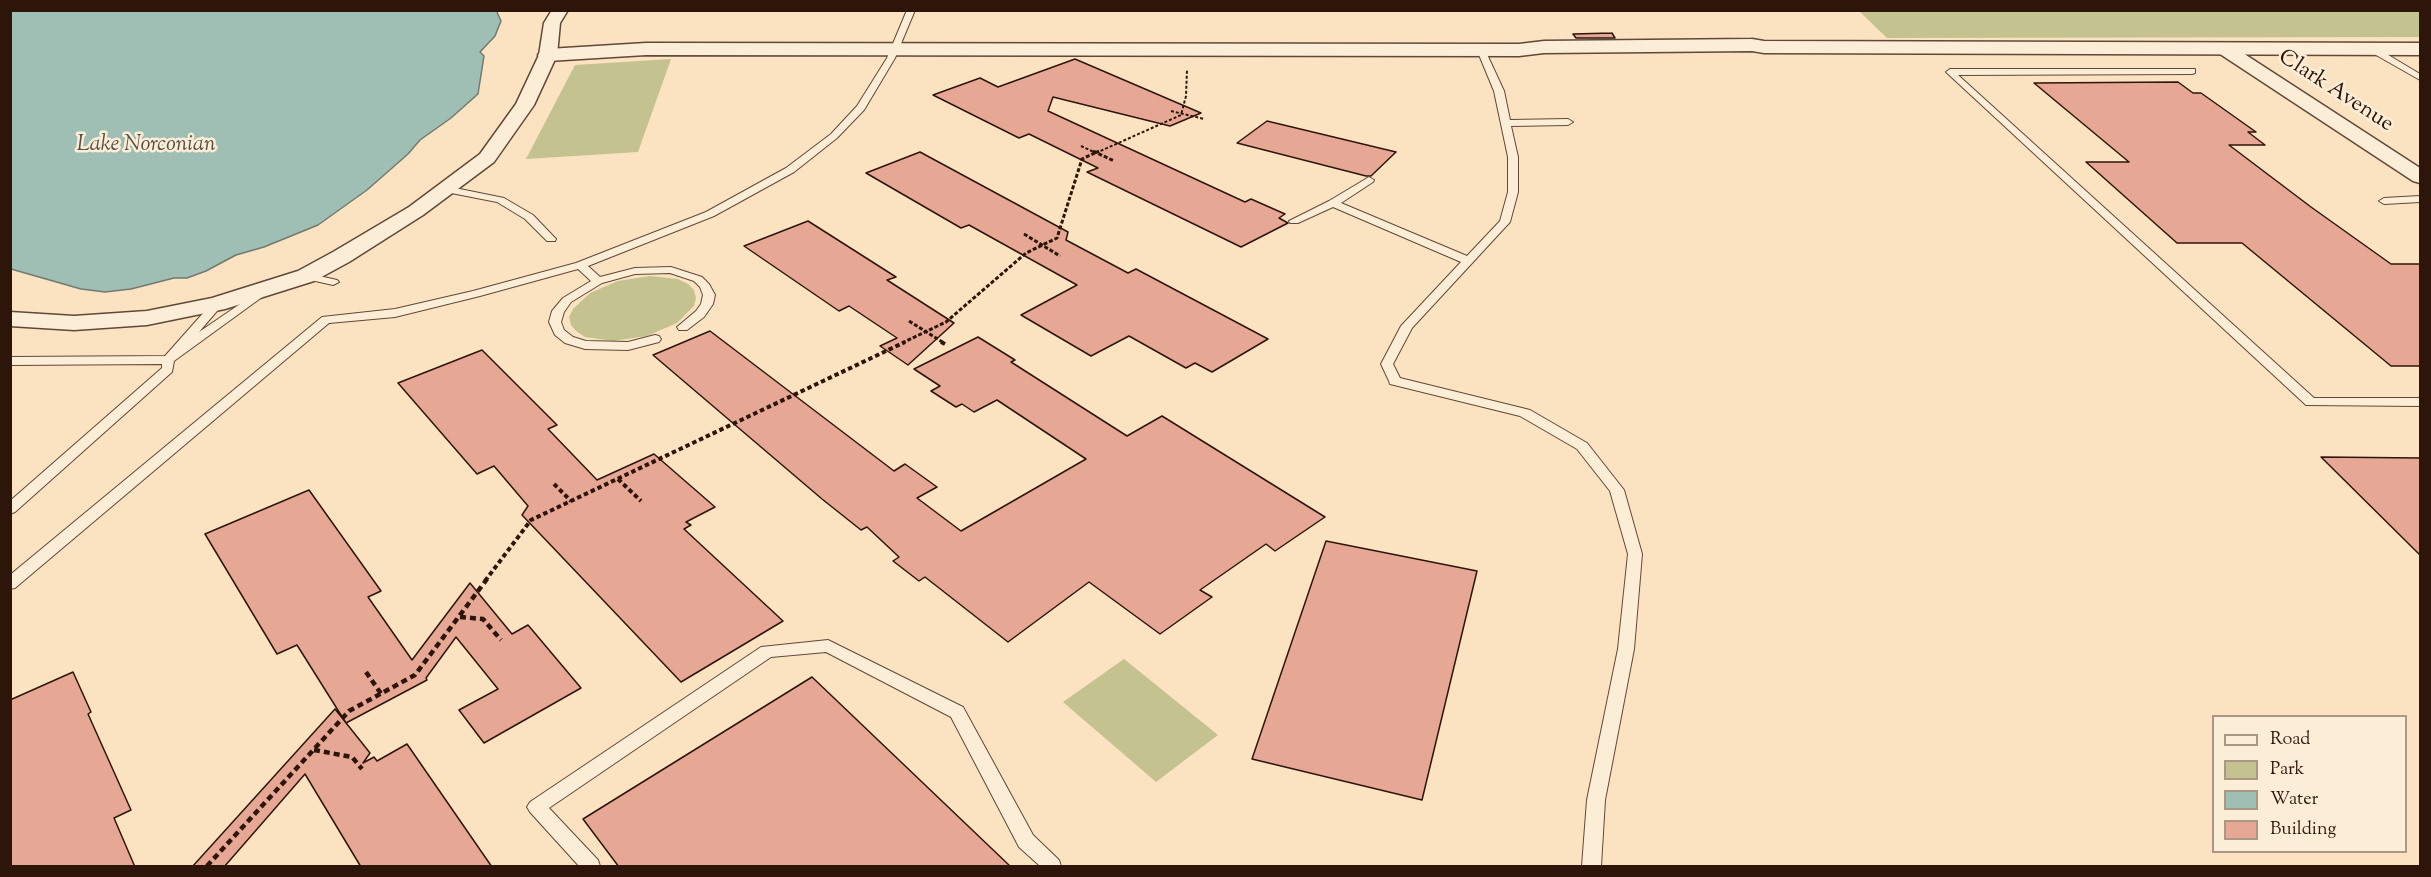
<!DOCTYPE html>
<html>
<head>
<meta charset="utf-8">
<style>
	body { margin:0 }
	#map { position:relative; width:2431px; height:877px; overflow:hidden; background:#fbe3c1; font-family:"Sorts Mill Goudy",serif }
	canvas { display:block }
	.frame { position:absolute; inset:0; border:12px solid #2e150a; pointer-events:none }
	.legend { position:absolute; left:2212px; top:715px; width:195px; height:138px; box-sizing:border-box; background:#fcedd7; border:2px solid #aa9785; margin:0; padding:8px 10px; list-style:none; font-size:18px; color:#2e150a }
	.legend li { display:flex; align-items:center; gap:12px; height:30px }
	.legend b { width:30px; border:2px solid #aa9785 }
</style>
</head>
<body>
<div id="map">
<canvas width="2431" height="877"></canvas>
<div class="frame"></div>
<ul class="legend">
<li><b style="height:8px;background:#fcedd7"></b>Road</li>
<li><b style="height:16px;background:#c4c28f"></b>Park</li>
<li><b style="height:16px;background:#9fbeb4"></b>Water</li>
<li><b style="height:16px;background:#e6a895"></b>Building</li>
</ul>
</div>
<script>
const ctx = document.querySelector('canvas').getContext('2d');
ctx.lineJoin = 'round';
function paint(path, color) { ctx.fillStyle = color; ctx.fill(path, 'evenodd'); }
const toPath = rows => new Path2D(rows.map(r => 'M' + r).join(''));
function strokePath(path, color, width, dash) { ctx.strokeStyle = color; ctx.lineWidth = width; ctx.lineCap = dash ? 'butt' : 'round'; ctx.setLineDash(dash || []); ctx.stroke(path); }
function label(font, color, halo, rows, align = 'center') {
  ctx.font = font + ' "Sorts Mill Goudy",serif'; ctx.lineWidth = 5; ctx.setLineDash([]); ctx.textBaseline = 'middle'; ctx.strokeStyle = halo; ctx.fillStyle = color; for (const [text, x, y, turn = 0] of rows) {
    ctx.save(); ctx.translate(x, y); ctx.rotate((+turn || 0) * Math.PI / 180); ctx.textAlign = isNaN(turn) ? turn : align; if (halo) ctx.strokeText(text, 0, 0); ctx.fillText(text, 0, 0); ctx.restore();
  }
}
paint(toPath([
	[2420,10,2420,37,1887,38,1859,11],
	[671,59,638,152,526,159,575,65],
	[650,276,678,279,688,284,694,290,696,298,694,306,677,323,647,336,613,341,585,337,576,331,571,325,569,317,573,309,590,293,618,281],
	[1124,659,1218,735,1156,782,1063,702]
]), '#c4c28f');
const water = toPath([
	[496,10,501,21,495,36,480,52,484,56,478,94,451,118,420,140,408,154,367,190,318,225,264,247,236,255,206,271,187,278,174,278,131,289,105,292,81,289,11,269,11,11,496,10]
]);
paint(water, '#9fbeb4');
strokePath(water, '#727a70', 1.5);
const building = toPath([
	[1612,33,1615,38,1576,38,1573,34,1612,33],
	[1075,59,1201,113,1170,126,1053,97,1048,111,1245,202,1251,199,1285,214,1279,218,1288,223,1241,247,1087,172,1098,168,1029,134,1019,138,933,95,980,78,998,87,1075,59],
	[2178,82,2193,93,2201,93,2256,132,2248,132,2265,145,2229,145,2311,207,2391,264,2421,264,2421,366,2391,366,2242,243,2177,243,2086,162,2129,162,2034,83,2178,82],
	[1267,121,1396,152,1371,176,1366,176,1237,143,1267,121],
	[920,152,1068,232,1066,240,1128,273,1136,269,1268,339,1212,372,1195,363,1186,368,1129,336,1091,356,1021,315,1077,285,969,225,961,228,866,173,920,152],
	[808,221,896,277,887,280,954,323,908,365,880,346,897,338,849,306,839,311,744,246,808,221],
	[710,331,894,471,905,464,937,487,917,498,961,531,1086,459,997,400,974,412,962,404,956,407,931,391,940,386,914,369,978,337,1015,360,1011,362,1127,436,1162,416,1325,517,1275,551,1266,544,1200,590,1212,597,1160,634,1089,582,1008,642,925,577,919,581,893,561,899,557,867,527,861,530,822,499,653,355,710,331],
	[482,350,557,425,548,429,597,480,654,454,715,507,686,522,691,525,684,529,783,621,681,682,522,515,528,506,494,466,477,474,398,383,482,350],
	[2321,457,2421,458,2421,556,2321,457],
	[309,490,381,591,368,597,412,660,470,583,512,634,528,625,581,688,484,743,459,710,498,689,456,637,426,678,427,680,346,723,297,645,277,654,205,534,309,490],
	[1326,541,1477,571,1422,800,1252,759,1326,541],
	[73,672,91,712,88,714,131,810,114,818,135,867,10,867,10,700,73,672],
	[812,677,1011,867,619,867,583,819,812,677],
	[335,709,370,753,363,763,374,757,377,761,407,744,492,867,361,867,305,774,224,867,192,867,335,709]
]);
paint(building, '#e6a895');
strokePath(building, '#2e150a', 1.5);
const service = toPath([
	[907,10,915,10,895,58,864,110,837,138,794,172,714,216,588,266,600,277,635,268,671,267,702,277,709,284,715,295,713,304,704,317,687,330,679,330,677,327,696,311,701,304,703,295,700,287,694,281,670,273,635,274,602,283,571,302,564,312,561,322,564,330,573,337,586,341,628,342,655,335,659,336,661,339,659,342,628,350,585,349,565,343,555,335,549,322,552,311,563,298,591,281,578,269,480,296,395,317,329,323,15,588,10,589,10,575,322,317,395,309,473,291,576,263,706,212,786,168,831,134,857,106,887,58,907,10],
	[2369,47,2375,47,2420,74,2420,80,2369,51,2369,47],
	[1478,48,1485,50,1504,91,1510,120,1568,119,1573,122,1568,125,1511,126,1518,157,1518,192,1510,222,1412,328,1393,364,1400,378,1530,410,1587,443,1624,490,1642,554,1634,649,1605,800,1601,866,1582,866,1587,800,1618,649,1628,554,1610,491,1577,449,1520,416,1390,384,1389,381,1381,364,1401,326,1461,262,1333,207,1298,223,1290,223,1289,221,1329,201,1369,177,1374,180,1373,182,1341,203,1467,256,1500,221,1508,192,1508,157,1494,91,1477,50,1478,48],
	[2195,69,2195,73,2192,74,1958,75,2314,398,2420,398,2420,406,2306,405,1946,72,1950,69,2195,69],
	[445,186,504,198,533,215,556,239,555,241,547,241,525,219,497,202,441,191,440,189,445,186],
	[2420,196,2420,202,2384,204,2379,201,2384,198,2420,196],
	[306,273,337,280,339,282,333,285,302,278,300,276,306,273],
	[265,287,271,290,269,292,174,361,172,372,15,512,10,514,10,501,162,368,162,364,10,365,10,357,165,356,213,302,217,300,223,304,199,332,265,287],
	[828,640,963,707,1033,835,1059,860,1061,866,1040,866,1019,847,951,717,826,652,771,657,549,808,598,860,600,866,579,866,530,812,527,807,530,802,761,647,828,640]
]);
const minor = toPath([
	[552,10,568,10,560,23,557,55,534,105,494,162,423,215,349,262,314,281,225,309,147,325,74,330,10,326,10,312,74,316,147,311,212,298,298,271,333,252,409,207,480,154,516,104,539,55,544,23,552,10],
	[2223,43,2229,44,2420,168,2420,183,2413,181,2217,52,2215,48,2217,44,2223,43]
]);
const tertiary = toPath([
	[1752,39,1764,41,2420,43,2420,55,1764,53,1752,51,1544,53,1519,56,646,55,548,61,541,59,538,55,541,51,548,49,646,43,1519,44,1544,41,1752,39]
]);
strokePath(service, '#614838', 2);
strokePath(minor, '#614838', 3);
strokePath(tertiary, '#614838', 3);
strokePath(toPath([
	[1171,111,1204,119],
	[1081,146,1096,153],
	[1096,153,1181,115,1186,96,1187,70]
]), '#2e150a', 2, [3, 2]);
strokePath(toPath([
	[1093,151,1114,161],
	[1024,234,1060,256],
	[909,321,944,343],
	[902,343,946,322,1026,253,1057,238,1082,159,1099,151]
]), '#2e150a', 3, [4, 2]);
strokePath(toPath([
	[941,342,945,344],
	[618,479,641,501],
	[554,484,571,501],
	[485,581,531,520,905,342]
]), '#2e150a', 4, [4.5, 3]);
strokePath(toPath([
	[460,617,483,619,501,640],
	[366,672,382,695],
	[314,750,352,757,362,769],
	[207,866,349,711,415,675,487,579]
]), '#2e150a', 4.5, [6, 4]);
paint(service, '#fcedd7');
paint(minor, '#fcedd7');
paint(tertiary, '#fcedd7');
label('22px', '#2e150a', '#fcedd7', [
	["Clark Avenue",2335,92,33]
]);
label('italic 22px', '#565046', '#fcedd7', [
	["Lake Norconian",146,146]
]);
</script>
</body>
</html>
